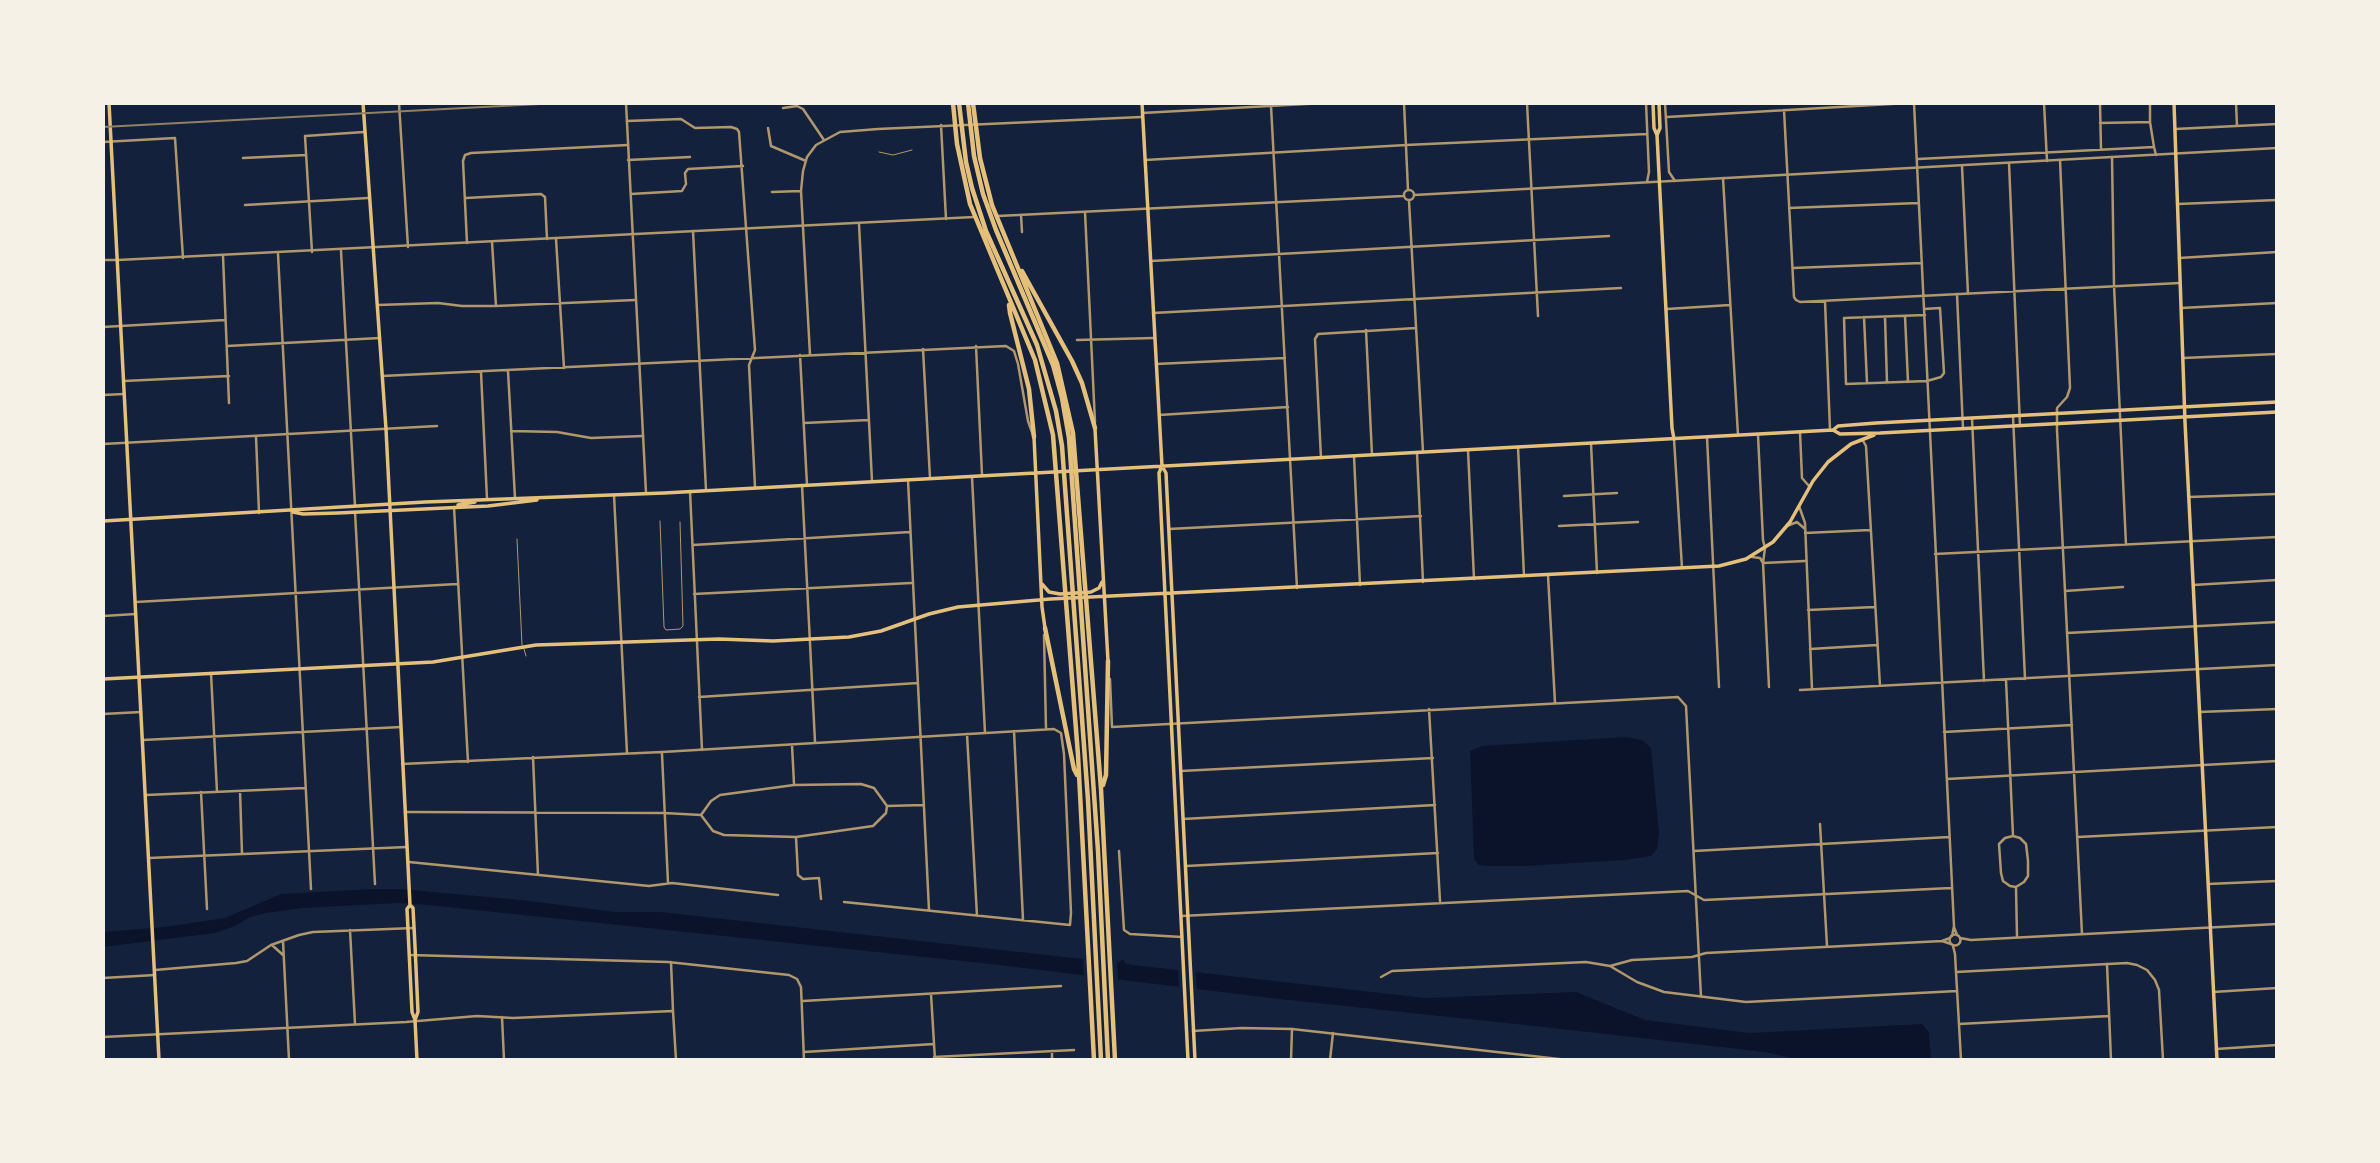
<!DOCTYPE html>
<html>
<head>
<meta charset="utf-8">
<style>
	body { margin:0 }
	#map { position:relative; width:2380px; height:1163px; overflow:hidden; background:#14213d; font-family:Lato,sans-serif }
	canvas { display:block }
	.frame { position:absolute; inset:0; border:105px solid #f6f1e7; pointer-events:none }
</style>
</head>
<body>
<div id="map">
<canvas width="2380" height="1163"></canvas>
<div class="frame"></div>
</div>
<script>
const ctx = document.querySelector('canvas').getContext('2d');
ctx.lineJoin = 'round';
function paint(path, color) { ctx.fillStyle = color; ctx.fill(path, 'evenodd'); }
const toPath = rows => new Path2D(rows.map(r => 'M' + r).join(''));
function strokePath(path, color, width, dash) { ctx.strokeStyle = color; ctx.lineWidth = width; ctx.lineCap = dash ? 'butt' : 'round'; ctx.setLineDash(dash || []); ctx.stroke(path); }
paint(toPath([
	[1625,737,1642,740,1651,748,1659,833,1657,849,1651,856,1625,860,1526,866,1488,866,1479,865,1474,859,1470,751,1482,746],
	[373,889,400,889,521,900,615,912,661,912,1118,963,1123,959,1126,964,1133,965,1425,998,1576,992,1645,1020,1749,1033,1922,1024,1929,1032,1931,1060,1800,1060,1765,1052,1535,1026,1279,999,991,964,428,905,399,903,302,908,266,913,250,917,235,926,215,933,103,947,103,932,165,927,225,918,281,894]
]), '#0b132b');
paint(toPath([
	[1083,956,1117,960,1118,983,1084,979],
	[1178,967,1196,969,1197,992,1179,990]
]), '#14213d');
strokePath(toPath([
	[879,152,893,155,912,150],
	[660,521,664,627,666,630,680,629,683,626,680,522],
	[517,539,522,645],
	[524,649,526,656]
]), '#b1986c', 1);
strokePath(toPath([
	[399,103,408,247],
	[1404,103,1408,190],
	[1527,103,1538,316],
	[1646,103,1649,172,1647,182],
	[1665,103,1669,172,1675,181],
	[1914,103,1954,926,1952,936],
	[2044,103,2047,161],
	[2100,103,2101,149],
	[2150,103,2150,122,2154,147],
	[2236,103,2237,126],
	[1271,106,1297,588],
	[783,108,797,106,803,109,824,140],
	[1784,110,1794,297,1796,300,1800,302,2180,283],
	[1142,113,1324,103],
	[1667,117,1908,103],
	[627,121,681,119,695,128,731,127,737,129,739,132,755,350,749,365,755,487],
	[2100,123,2150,122],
	[941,125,946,219],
	[768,128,771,146,806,161],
	[2175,129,2277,124],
	[103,142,175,138,183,258],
	[2112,157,2114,285,2126,545],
	[243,158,306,155],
	[1918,159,2154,147,2156,155],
	[628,160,690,157],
	[1145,160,1406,145,1647,134],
	[2060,160,2070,388,2067,397,2057,408,2057,430,2082,934],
	[2009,163,2020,426],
	[1962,166,1968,294],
	[1723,178,1738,435],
	[772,192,800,191],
	[631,194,682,191,686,184,685,173,688,169,743,166],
	[466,198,541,194,545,197,547,239],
	[1409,201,1423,452],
	[2178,204,2277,200],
	[245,205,368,198],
	[1789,208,1919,203],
	[1085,212,1095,422],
	[1021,215,1022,232],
	[859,224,872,481],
	[693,231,706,490],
	[556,239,564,368],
	[492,242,496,306],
	[467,243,463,161,465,155,471,153,628,145],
	[341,251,355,506],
	[312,252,305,136,364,132],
	[278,254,311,889],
	[223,256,229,403],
	[2179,258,2277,252],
	[103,260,117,260],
	[1151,261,1609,236],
	[1793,268,1922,263],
	[1957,294,1963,429],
	[1825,301,1830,430],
	[378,305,438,303,462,306,496,306,635,300],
	[2181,308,2277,303],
	[1667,309,1730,305],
	[1924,309,1940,308,1944,373,1941,377,1927,381,1846,384,1844,318,1925,315],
	[1153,313,1621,288],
	[1905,316,1908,382],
	[1864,317,1867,383],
	[1885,317,1887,383],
	[103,327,225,320],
	[1366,330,1372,455],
	[1077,340,1154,338],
	[227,346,380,338],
	[976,346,982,475],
	[923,349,930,478],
	[800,355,807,485],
	[810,355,801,191,803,171,807,157,816,145,840,132,878,129,1141,117],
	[2183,358,2277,354],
	[1156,364,1285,358],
	[508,371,515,498],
	[481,372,487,499],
	[382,376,1006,346,1014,351,1018,364,1028,421,1033,435],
	[124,381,229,376],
	[103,395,124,394],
	[1159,415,1288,407],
	[2013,416,2025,679],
	[1972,418,1984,681],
	[804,423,869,420],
	[511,431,557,432,591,438,643,436],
	[1800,432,1802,478,1809,486],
	[1758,435,1763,540,1765,548,1763,563,1769,687],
	[256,436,259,513],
	[1707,437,1719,687],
	[1674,439,1682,568],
	[1862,439,1866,446,1880,686],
	[1591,443,1597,573],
	[103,444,437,426],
	[1518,447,1524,576],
	[1468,450,1474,579],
	[1417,453,1423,582],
	[1354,456,1360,585],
	[1321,458,1315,339,1318,334,1416,328],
	[972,477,985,733],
	[908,480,929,910],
	[802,485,815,742],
	[690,491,702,750],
	[614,495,627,753],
	[1564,496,1617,493],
	[2189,497,2277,494],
	[1799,506,1805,523,1812,689],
	[454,507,468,762],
	[355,512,375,884],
	[1559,526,1638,522],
	[1787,526,1797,522,1805,529],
	[1169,529,1421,516],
	[1805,533,1870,530],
	[693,545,910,532],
	[1935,554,2277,537],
	[1752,557,1760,558,1763,563],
	[1763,563,1805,561],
	[1548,575,1555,703],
	[2193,585,2277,580],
	[2065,591,2123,587],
	[694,594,911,583],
	[136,602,457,584],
	[1808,610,1875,607],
	[103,616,136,614],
	[2067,633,2277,622],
	[1044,635,1046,729],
	[1810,649,1877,645],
	[211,673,217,792],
	[1110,679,1112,727,1678,697,1686,706,1701,997],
	[2006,680,2013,836],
	[1800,690,2277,665],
	[699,697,918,683],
	[1429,709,1440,901],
	[2199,712,2277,709],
	[103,714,141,712],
	[1014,731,1023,920],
	[1944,732,2072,725],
	[967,734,977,916],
	[143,740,401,727],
	[792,745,794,784],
	[662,754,668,883],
	[533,757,538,875],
	[402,764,662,752,1054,729,1061,733,1064,754,1071,913,1070,925,844,902],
	[1181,771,1433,758],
	[1947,779,2277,761],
	[240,791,242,854],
	[201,792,207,909],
	[146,795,305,788],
	[405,812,664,813,701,815,711,801,720,795,794,785,861,784,874,788,887,806,924,805],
	[701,815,713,831,724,835,796,837,873,826,886,813,887,806],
	[1183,819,1435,805],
	[1820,824,1827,946],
	[2013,836,2020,838,2026,844,2028,861,2028,876,2024,882,2016,887,2010,886,2003,881,2001,873,1999,844,2005,838,2013,836],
	[796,837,798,875,803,879,819,878,821,899],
	[2078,837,2277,827],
	[1119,851,1124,930,1130,934,1182,937],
	[1694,851,1949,837],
	[149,858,407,847],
	[409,862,649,886,672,883,778,895],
	[1186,866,1438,853],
	[2208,884,2277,881],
	[2016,887,2017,937],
	[1181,916,1688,891,1704,900,1951,888],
	[1954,927,1957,935],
	[350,930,355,1024],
	[283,941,289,1060],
	[1942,941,1950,938],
	[272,945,283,955],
	[1953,946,1955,954,1961,1060],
	[409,955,668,962,789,975,797,979,801,987,804,1060],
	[671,962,673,1011],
	[2107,964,2111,1060],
	[1610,966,1637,982,1664,992,1746,1002,1957,991],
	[155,970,236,963,247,961,271,945,299,935,313,932,414,928],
	[1956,972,2127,963,2137,965,2147,970,2155,980,2159,990,2163,1060],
	[1381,977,1392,971,1586,962,1610,966,1632,960,1692,957,1706,953,1942,941,1951,944],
	[103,978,155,975],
	[2213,992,2277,988],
	[931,994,935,1060],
	[803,1001,1061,986],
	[502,1017,504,1060],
	[1959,1024,2109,1016],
	[2216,1049,2277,1045],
	[1052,1051,1052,1060],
	[804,1052,934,1044],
	[934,1057,1074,1050],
	[1291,1060,1292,1029],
	[1330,1060,1333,1033]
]), '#b1986c', 2.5);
strokePath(toPath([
	[626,103,646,493],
	'1404 195a5 5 0 1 1 10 0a5 5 0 1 1-10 0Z',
	[1414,195,2277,148],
	[998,216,1403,196],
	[118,260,974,217],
	'1949.5 940a5.5 5.5 0 1 1 11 0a5.5 5.5 0 1 1-11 0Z',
	[1960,938,1971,940,2277,924],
	[1193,1031,1242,1028,1292,1029,1568,1060],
	[103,1037,406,1022,477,1016,513,1018,673,1011,676,1060]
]), '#b1986c', 2.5);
strokePath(toPath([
	[109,103,159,1060],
	[363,103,386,429,410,905,413,908,415,946,418,1012,415,1020,417,1060],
	[1653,103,1654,128,1657,135],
	[1659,103,1660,128,1657,135,1672,428,1674,439],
	[2174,103,2185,422,2217,1060],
	[410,905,407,909,412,1012,415,1020]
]), '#e5c07b', 3.5);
strokePath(toPath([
	[1142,103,1162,466,1159,473,1188,1060],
	[1095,429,1108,661],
	[1833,430,1838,426,1876,423,2277,402],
	[1034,437,1042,607,1045,628],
	[1162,466,1166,473,1195,1060],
	[458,505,475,502],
	[293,512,303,514,338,513,488,506,537,500],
	[103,521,425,502,664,493,1833,430,1840,434,1880,433,2277,412],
	[1042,584,1049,592,1060,594,1091,592,1099,588,1102,582],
	[103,679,433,662,536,645,719,639,773,641,849,637,881,631,929,614,958,607,1050,599,1719,566,1746,559,1773,542,1790,522,1813,481,1828,462,1851,444,1874,435]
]), '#e5c07b', 3.5);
strokePath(toPath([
	[953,103,957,144,970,204,1035,360,1053,435,1078,755,1094,1060],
	[959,103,966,162,972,188,986,231,1037,345,1056,411,1062,446,1088,800,1101,1060],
	[968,103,974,156,983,194,996,230,1053,365,1062,398,1069,438,1098,851,1108,1060],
	[973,103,980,158,992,205,1057,363,1073,433,1101,789,1115,1060],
	[1022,271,1072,361,1082,383,1095,428],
	[1009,305,1010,313,1029,389,1034,437],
	[1045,628,1074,769,1077,775],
	[1103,785,1106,775,1108,661]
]), '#e5c07b', 4.5);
strokePath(toPath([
	[103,127,559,103]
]), '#918062', 2);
</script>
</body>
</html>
